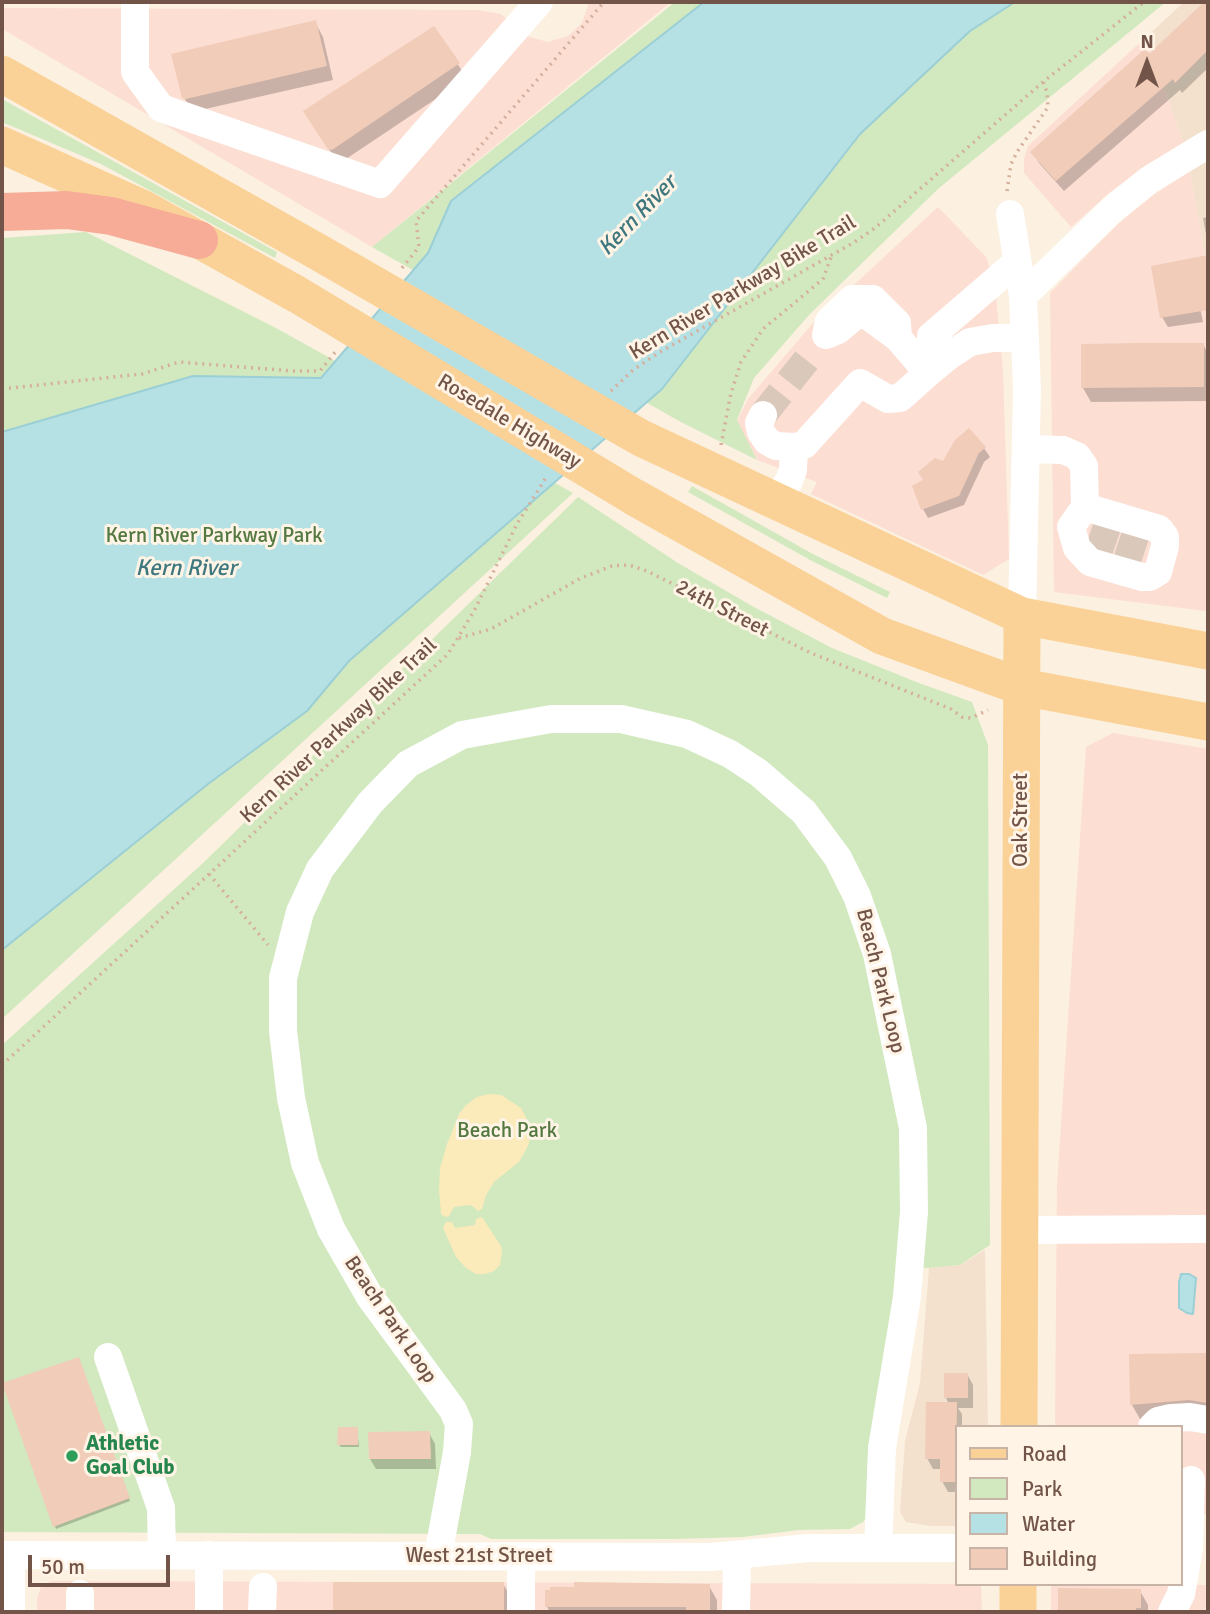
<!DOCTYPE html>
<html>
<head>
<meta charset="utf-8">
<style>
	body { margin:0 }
	#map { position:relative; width:1210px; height:1614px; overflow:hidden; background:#fcf0e0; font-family:Signika,sans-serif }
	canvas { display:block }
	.frame { position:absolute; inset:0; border:4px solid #725548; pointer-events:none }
	.legend { position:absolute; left:955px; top:1425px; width:228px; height:161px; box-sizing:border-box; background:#fff4e6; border:2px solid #c7b4a7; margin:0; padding:9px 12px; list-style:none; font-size:21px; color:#725548 }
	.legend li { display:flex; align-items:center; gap:14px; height:35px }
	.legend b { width:35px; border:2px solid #c7b4a7 }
	.north { position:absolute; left:1112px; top:28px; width:70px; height:70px; -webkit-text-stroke:5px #fff4e6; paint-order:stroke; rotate:0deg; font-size:19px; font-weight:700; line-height:28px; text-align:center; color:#725548 }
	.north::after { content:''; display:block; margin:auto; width:24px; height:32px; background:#725548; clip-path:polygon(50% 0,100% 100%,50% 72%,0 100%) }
	.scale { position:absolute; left:28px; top:1555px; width:142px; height:32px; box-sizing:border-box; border:4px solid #725548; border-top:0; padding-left:9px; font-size:21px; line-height:24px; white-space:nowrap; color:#725548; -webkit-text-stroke:5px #fff4e6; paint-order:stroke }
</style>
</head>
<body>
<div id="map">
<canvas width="1210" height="1614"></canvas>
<div class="frame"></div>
<ul class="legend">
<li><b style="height:9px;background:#fad298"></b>Road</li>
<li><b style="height:19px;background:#d2e9bf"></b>Park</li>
<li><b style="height:19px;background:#b5e0e4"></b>Water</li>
<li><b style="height:19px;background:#f1ccb8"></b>Building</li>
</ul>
<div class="north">N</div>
<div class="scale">50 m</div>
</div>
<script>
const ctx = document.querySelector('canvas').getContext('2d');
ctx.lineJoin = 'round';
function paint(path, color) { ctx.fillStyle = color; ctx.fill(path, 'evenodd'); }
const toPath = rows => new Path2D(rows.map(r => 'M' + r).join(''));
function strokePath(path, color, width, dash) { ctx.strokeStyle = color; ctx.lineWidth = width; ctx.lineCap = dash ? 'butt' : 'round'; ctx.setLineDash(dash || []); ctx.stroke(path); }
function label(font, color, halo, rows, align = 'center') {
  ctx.font = font + ' Signika,sans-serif'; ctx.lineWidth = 6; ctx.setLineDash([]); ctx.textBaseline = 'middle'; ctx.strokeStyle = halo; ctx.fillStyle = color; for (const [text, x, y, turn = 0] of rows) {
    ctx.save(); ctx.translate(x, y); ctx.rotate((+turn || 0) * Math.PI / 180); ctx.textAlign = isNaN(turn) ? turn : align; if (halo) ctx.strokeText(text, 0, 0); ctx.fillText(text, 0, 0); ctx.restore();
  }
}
paint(toPath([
	[1184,2,1208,2,1208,131,1184,145,1146,37],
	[1208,161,1208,275,1190,171],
	[985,1250,988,1427,956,1427,956,1526,930,1526,906,1522,900,1512,905,1441,920,1383,929,1268,960,1265]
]), '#f3e1ce');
paint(toPath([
	[589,2,671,2,372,247,4,30,2,26,2,8,478,10,501,14,526,36,548,42,568,36,582,23],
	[1146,37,1184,145,1153,161,1109,193,1071,227,1024,173,1024,158,1028,146],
	[1190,171,1208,275,1206,611,1054,592,1050,293,1117,225,1152,196],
	[938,207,987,258,996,297,1003,371,1009,559,983,575,811,494,817,482,757,460,737,421,748,399,813,323],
	[1113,733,1208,749,1208,1514,1180,1513,1180,1427,1055,1427,1057,1185,1086,747],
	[51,1581,981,1584,982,1612,37,1612,37,1598,41,1587],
	[1051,1584,1208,1585,1208,1604,1204,1612,1051,1612]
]), '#fcded3');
paint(toPath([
	[675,2,1166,2,939,188,809,315,754,378,737,420,757,460,679,421,372,247],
	[2,99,277,252,275,258,101,164,2,122],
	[86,232,276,328,573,493,2,1019,2,238],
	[692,486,811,553,890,592,887,598,812,561,688,492],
	[578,497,678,563,754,607,832,648,919,683,972,702,988,745,990,1245,960,1265,929,1268,899,1267,869,1515,863,1522,850,1529,799,1530,743,1537,674,1539,491,1539,480,1534,2,1532,2,1045,203,863]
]), '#d2e9bf');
paint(toPath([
	[489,1094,501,1095,521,1108,529,1123,529,1144,519,1162,494,1182,486,1195,482,1209,478,1211,471,1205,454,1207,449,1216,445,1217,441,1214,439,1189,440,1168,447,1144,459,1114,466,1105,477,1097],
	[482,1217,501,1246,502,1252,500,1265,494,1271,485,1274,476,1274,466,1268,456,1257,443,1228,446,1222,452,1222,455,1228,475,1225,476,1219]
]), '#fbeaba');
const water = toPath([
	[704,2,1015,2,970,31,860,134,662,389,349,661,307,711,208,784,2,950,2,432,193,376,321,378,428,253,451,201,704,2],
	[1181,1274,1189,1274,1196,1278,1193,1314,1187,1313,1179,1308,1179,1282,1181,1274]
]);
paint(water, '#b5e0e4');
strokePath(water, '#9bcfd6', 2);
paint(toPath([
	[1208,2,1208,68,1182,93,1180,90,1064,191,1039,163,1033,152,1147,50,1150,56],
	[315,22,323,37,333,80,192,112,184,97],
	[433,28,467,78,340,163,338,162,313,126],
	[1208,217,1208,245,1203,218],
	[1208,257,1208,298,1198,298,1203,322,1168,327,1162,317,1153,267],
	[1203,344,1208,354,1208,401,1091,402,1083,388],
	[984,448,990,457,984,462,964,505,928,518,923,509,925,481,944,463],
	[1208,1355,1208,1415,1140,1419,1132,1405,1131,1356],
	[79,1361,130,1501,56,1529,4,1384],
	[967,1374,973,1385,973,1408,958,1408,962,1414,962,1427,956,1427,956,1492,948,1492,942,1481,942,1469,933,1469,927,1458,949,1404,946,1398],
	[357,1428,359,1447,341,1447,339,1445],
	[429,1433,435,1444,436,1469,376,1469,370,1459],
	[335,1584,503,1584,511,1597,511,1612,335,1612],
	[709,1586,717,1600,717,1612,550,1612,547,1607],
	[1059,1590,1140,1591,1148,1605,1148,1612,1059,1612]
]), '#0003');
paint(toPath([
	[1204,2,1208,2,1208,50,1175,83,1173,79,1056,181,1030,152,1147,47,1149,54],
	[316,20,327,66,186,99,182,98,171,54],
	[434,26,460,63,332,150,327,148,303,111],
	[1208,255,1208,310,1160,318,1151,266],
	[1139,343,1204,343,1204,387,1081,388,1081,344],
	[969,428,986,447,979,453,959,496,921,510,912,486,923,480,918,472,935,458,943,461,955,440],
	[1208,1353,1208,1403,1189,1400,1130,1405,1129,1354],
	[79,1357,130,1498,53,1527,2,1383],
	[944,1373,968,1373,968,1398,944,1398],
	[926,1402,957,1402,956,1482,940,1482,940,1459,925,1459],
	[338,1427,358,1427,358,1445,337,1445],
	[430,1431,431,1459,369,1459,368,1432],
	[333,1582,504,1582,504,1612,333,1612],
	[574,1582,710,1584,710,1612,686,1612,686,1607,545,1607,545,1590,550,1590,550,1587,574,1587],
	[1058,1588,1141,1589,1141,1608,1136,1608,1136,1612,1058,1612]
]), '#f1ccb8');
strokePath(toPath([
	[763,415,812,353],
	[1098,553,1108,524],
	[1127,561,1136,533]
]), '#dac9ba', 28, [28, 14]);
strokePath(toPath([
	[1007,191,1011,164,1017,152,1048,107,1047,92,1043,82],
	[402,268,419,247,416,221,604,2],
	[2,389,142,374,179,362,293,371,320,371,336,351],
	[611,391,633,370,660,352,853,243,875,228,1043,82,1144,2],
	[721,445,731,393,741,362,763,329,823,279,831,257],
	[459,638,491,629,581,578,612,566,629,565,647,571,811,653,951,709,962,717,971,718,988,710],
	[209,874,268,945],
	[2,1065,448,654,474,611,517,524,547,476]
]), '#d5af9c', 3.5, [2, 5]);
strokePath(toPath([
	[135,2,135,72,161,108,380,184,539,2],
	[1010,214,1023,296,1027,389,1022,616],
	[1017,262,931,336,950,355,970,342,993,338,1025,338],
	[1023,296,1114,208,1149,180,1208,144],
	[898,338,867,315,856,315,838,330,826,335,829,321,852,299,873,299,897,323,898,338,928,373,950,355],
	[763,415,759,423,761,432,767,441,776,446,794,447,804,445,860,383,888,399,900,398,928,373],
	[1026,449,1063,450,1077,456,1084,466,1085,507],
	[774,501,789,481,793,470,794,447],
	[1085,507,1159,529,1165,537,1165,546,1158,572,1150,577,1142,577,1090,562,1077,548,1071,527,1085,507],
	[1020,1230,1208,1229],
	[108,1357,161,1508,162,1555],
	[1152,1427,1158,1421,1171,1418,1190,1417,1208,1420],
	[2,1555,711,1557,809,1548,956,1548],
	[209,1555,209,1612],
	[438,1556,457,1452,459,1424,453,1410,370,1297,331,1229,305,1163,291,1098,283,1031,283,978,300,912,320,869,370,803,408,764,462,735,551,719,621,719,687,734,730,754,759,773,804,812,838,858,857,896,877,954,913,1128,914,1212,907,1297,882,1448,878,1548],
	[11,1612,11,1555],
	[80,1612,80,1594],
	[262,1612,263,1587],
	[521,1612,521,1557],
	[736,1612,737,1555],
	[1172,1612,1181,1594,1189,1549,1191,1480]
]), '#fff', 28);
strokePath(toPath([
	[2,74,318,252,641,438,1022,616,1208,651],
	[2,145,142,208,298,295,634,497,882,636,1022,687,1208,722],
	[1019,1427,1022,616],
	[1018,1612,1018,1584]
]), '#fad298', 37);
strokePath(toPath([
	[2,212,67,210,111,216,199,240]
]), '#f6ac97', 38);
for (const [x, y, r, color] of [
	[72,1456,7,"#2e9e5b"]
]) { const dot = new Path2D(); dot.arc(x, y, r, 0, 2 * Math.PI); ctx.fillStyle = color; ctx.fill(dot); strokePath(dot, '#fff4e6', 2.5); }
label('21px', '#725548', '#fff4e6', [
	["Kern River Parkway Bike Trail",743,288,-31],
	["Rosedale Highway",509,422,31],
	["24th Street",722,609,27],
	["Kern River Parkway Bike Trail",339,731,-43],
	["Oak Street",1021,820,-90],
	["Beach Park Loop",880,981,76],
	["Beach Park Loop",390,1320,56],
	["West 21st Street",479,1556]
]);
label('21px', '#537840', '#fff4e6', [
	["Kern River Parkway Park",214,536],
	["Beach Park",507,1131]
]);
label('bold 21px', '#27864d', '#fff4e6', [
	["Athletic",86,1444],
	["Goal Club",86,1468]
], 'left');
label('italic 23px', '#3f777f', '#fff4e6', [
	["Kern River",638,216,-46],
	["Kern River",186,569]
]);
</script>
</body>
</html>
